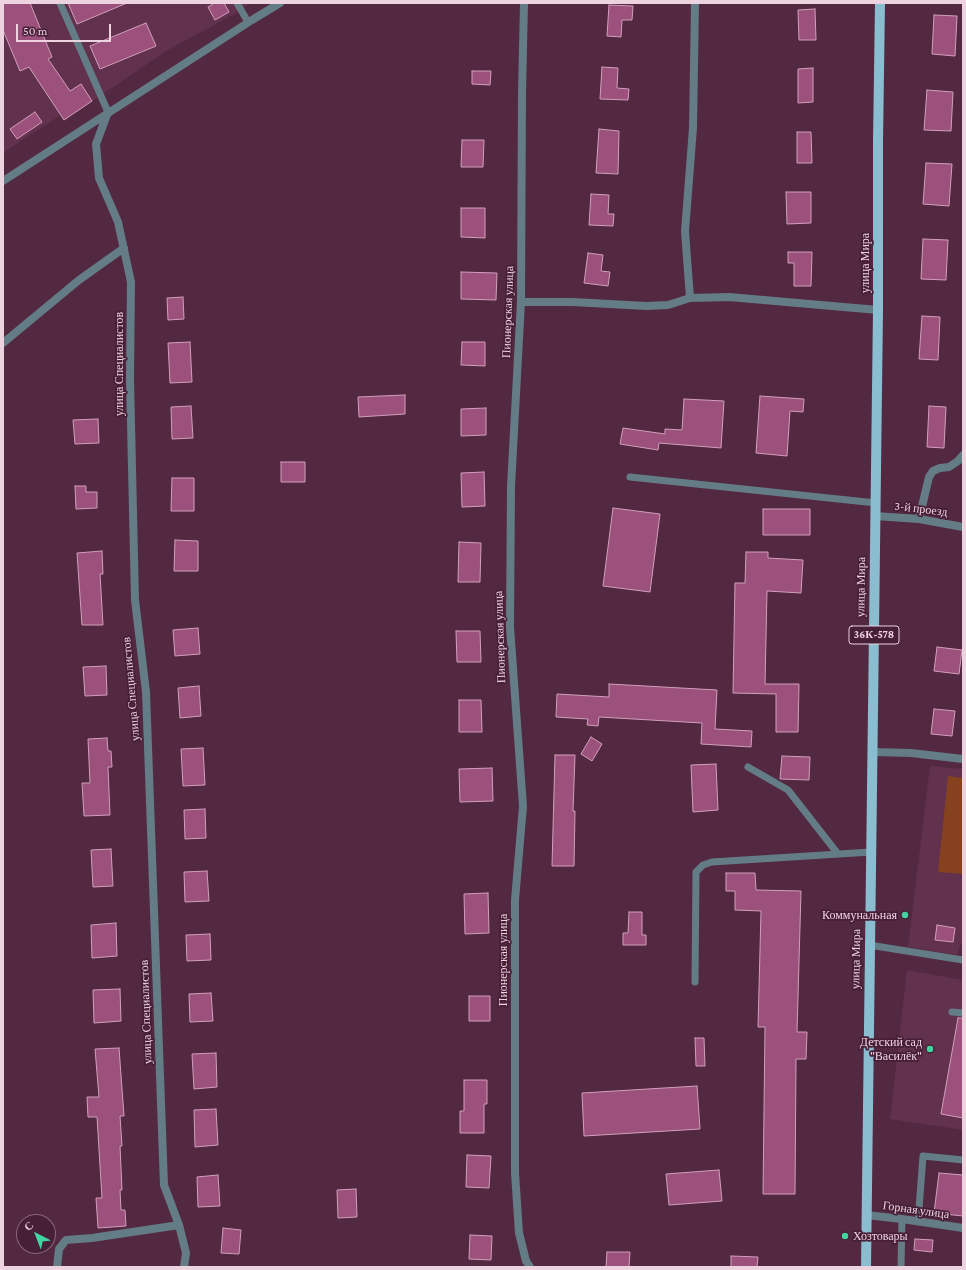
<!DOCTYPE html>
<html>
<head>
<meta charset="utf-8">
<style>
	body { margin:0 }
	#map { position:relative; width:966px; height:1270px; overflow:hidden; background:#522941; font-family:"Crimson Pro",serif }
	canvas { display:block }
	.frame { position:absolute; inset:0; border:4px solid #edd2e0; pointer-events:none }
	.north { position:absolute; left:16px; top:1214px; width:40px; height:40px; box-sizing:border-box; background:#471f37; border:1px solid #89677b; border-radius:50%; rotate:318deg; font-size:11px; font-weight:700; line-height:16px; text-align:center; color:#edd2e0 }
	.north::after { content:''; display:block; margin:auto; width:14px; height:18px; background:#42d4a1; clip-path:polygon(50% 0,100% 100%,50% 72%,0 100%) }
	.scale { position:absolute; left:16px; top:24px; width:95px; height:18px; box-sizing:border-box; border:2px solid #edd2e0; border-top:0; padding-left:5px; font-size:12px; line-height:14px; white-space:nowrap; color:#edd2e0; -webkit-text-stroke:3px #471f37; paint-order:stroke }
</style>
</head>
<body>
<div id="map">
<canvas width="966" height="1270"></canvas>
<div class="frame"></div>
<div class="north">С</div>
<div class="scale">50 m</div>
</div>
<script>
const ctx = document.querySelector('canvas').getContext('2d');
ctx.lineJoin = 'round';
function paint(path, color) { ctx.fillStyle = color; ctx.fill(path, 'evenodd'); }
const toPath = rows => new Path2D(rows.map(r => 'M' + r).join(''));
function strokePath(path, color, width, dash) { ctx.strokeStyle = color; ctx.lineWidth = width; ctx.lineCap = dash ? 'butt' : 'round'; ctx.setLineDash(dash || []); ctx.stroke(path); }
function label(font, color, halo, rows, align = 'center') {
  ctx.font = font + ' "Crimson Pro",serif'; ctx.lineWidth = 3.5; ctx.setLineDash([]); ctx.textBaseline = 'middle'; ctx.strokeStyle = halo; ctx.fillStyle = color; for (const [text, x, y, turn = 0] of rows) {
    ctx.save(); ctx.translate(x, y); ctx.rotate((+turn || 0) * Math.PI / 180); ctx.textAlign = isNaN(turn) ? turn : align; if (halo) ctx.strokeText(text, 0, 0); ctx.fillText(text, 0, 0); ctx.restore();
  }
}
paint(toPath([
	[3,3,251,3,236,13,168,50,64,120,61,115,3,153],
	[930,766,963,769,963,943,961,943,957,955,908,947],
	[907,970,963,980,963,1130,890,1119]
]), '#61314d');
paint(toPath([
	[948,776,963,778,963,874,938,872]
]), '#86411e');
const building = toPath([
	[3,3,30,3,52,57,48,59,70,91,81,84,92,101,64,120,29,67,20,71,3,30,3,3],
	[68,3,127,3,77,24,68,3],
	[212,3,224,3,229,12,215,20,208,7,212,5,212,3],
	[609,5,633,6,632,20,622,20,621,37,607,36,609,5],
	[815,9,816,40,799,40,798,10,815,9],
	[934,15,957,16,955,56,932,54,934,15],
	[146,23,156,46,100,69,90,46,146,23],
	[602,67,618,68,617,88,629,89,628,100,600,99,602,67],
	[813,68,813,102,798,103,798,69,813,68],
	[472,71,491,71,490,85,472,84,472,71],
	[927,90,953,92,951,131,924,130,927,90],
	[35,112,42,122,17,139,10,129,35,112],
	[599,129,619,131,618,174,596,173,599,129],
	[797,132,811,132,812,163,797,163,797,132],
	[462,140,484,140,483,167,461,167,462,140],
	[926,163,952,164,949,206,923,204,926,163],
	[786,192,811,192,811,223,787,224,786,192],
	[591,194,609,195,608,214,614,214,613,226,589,225,591,194],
	[461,208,485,208,485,238,461,237,461,208],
	[923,239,948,240,946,280,921,279,923,239],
	[788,252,812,252,811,286,794,286,794,263,788,263,788,252],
	[588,253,603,255,601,271,610,272,608,286,584,283,588,253],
	[461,272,497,273,496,300,461,299,461,272],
	[183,297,184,319,168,320,167,298,183,297],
	[922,316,940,317,938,360,919,359,922,316],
	[190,342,192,382,170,383,168,343,190,342],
	[462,342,485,342,485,366,461,365,462,342],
	[405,395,405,414,359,417,358,397,405,395],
	[760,396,804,399,803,412,790,411,787,456,756,453,760,396],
	[684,399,724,401,721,448,659,443,658,450,620,444,623,428,665,434,665,429,682,430,684,399],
	[191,406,193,438,172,439,171,407,191,406],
	[929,406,946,407,944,448,927,447,929,406],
	[486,408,486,435,461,436,461,409,486,408],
	[98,419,99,443,75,444,73,420,98,419],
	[281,462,305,462,305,482,281,482,281,462],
	[484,472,485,506,462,507,461,473,484,472],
	[172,478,194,478,194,511,171,511,172,478],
	[75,486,86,486,86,492,97,492,97,508,76,509,75,486],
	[613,508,660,514,650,592,603,586,613,508],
	[763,509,810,509,810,535,763,535,763,509],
	[175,540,198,541,198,571,174,571,175,540],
	[459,542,481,543,480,582,458,582,459,542],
	[102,551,103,574,100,574,103,625,82,625,77,553,102,551],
	[746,552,768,552,768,558,803,560,801,593,767,591,765,684,799,684,798,732,776,732,776,694,733,693,735,583,745,583,746,552],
	[198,628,200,654,175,656,173,630,198,628],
	[456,631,480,631,481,662,457,662,456,631],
	[937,647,962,650,959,674,934,671,937,647],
	[106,666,107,695,85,696,83,667,106,666],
	[609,684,717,690,715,729,752,731,751,747,701,744,702,723,599,717,598,726,587,725,588,719,556,717,557,694,609,697,609,684],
	[199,686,201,716,180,718,178,688,199,686],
	[459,700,481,700,482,732,459,732,459,700],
	[934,709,955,711,952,736,931,734,934,709],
	[591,737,602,744,592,761,581,754,591,737],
	[107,738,108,751,111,751,112,767,108,767,110,815,84,816,82,783,90,783,88,739,107,738],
	[203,748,205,785,183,786,181,749,203,748],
	[555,755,575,755,573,811,575,811,574,866,552,866,555,755],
	[782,756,810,757,809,780,780,779,782,756],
	[716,764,718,810,693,812,691,765,716,764],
	[492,768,493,801,460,802,459,769,492,768],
	[205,809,206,838,185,839,184,810,205,809],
	[111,849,113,886,93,887,91,850,111,849],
	[207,871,209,901,185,902,184,872,207,871],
	[726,873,755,873,756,890,801,891,797,1032,807,1032,806,1059,796,1059,795,1194,763,1194,765,1027,758,1027,761,911,735,910,735,891,726,891,726,873],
	[488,893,489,933,465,934,464,894,488,893],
	[629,912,642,912,642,935,646,935,646,945,623,945,623,933,628,933,629,912],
	[116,923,117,956,92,958,91,925,116,923],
	[937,925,955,928,953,942,935,940,937,925],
	[210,934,211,960,187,961,186,935,210,934],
	[120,989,121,1021,94,1023,93,990,120,989],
	[211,993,213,1021,190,1022,189,994,211,993],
	[469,996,490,996,490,1021,469,1021,469,996],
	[958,1018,963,1018,963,1118,941,1114,958,1018],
	[695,1038,704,1038,705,1066,696,1066,695,1038],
	[119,1048,124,1116,120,1116,122,1146,120,1146,122,1190,120,1190,121,1210,125,1210,126,1226,98,1228,96,1198,102,1198,97,1117,88,1117,87,1097,99,1097,95,1049,119,1048],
	[216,1053,217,1087,194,1089,192,1054,216,1053],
	[464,1080,487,1080,487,1104,484,1104,484,1133,460,1133,460,1111,464,1111,464,1080],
	[697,1086,700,1129,584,1136,582,1093,697,1086],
	[216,1109,218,1145,195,1147,194,1110,216,1109],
	[467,1155,491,1156,489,1188,466,1187,467,1155],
	[719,1170,722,1201,669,1205,666,1174,719,1170],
	[939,1173,963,1175,963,1216,934,1213,939,1173],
	[218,1175,220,1206,198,1207,197,1177,218,1175],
	[356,1189,357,1217,338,1218,337,1190,356,1189],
	[223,1228,241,1230,239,1254,221,1253,223,1228],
	[470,1235,492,1236,491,1260,469,1259,470,1235],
	[915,1239,933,1240,932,1252,914,1250,915,1239],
	[607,1252,630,1252,629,1267,606,1267,607,1252],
	[731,1256,758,1257,757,1267,731,1267,731,1256]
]);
paint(building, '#9c517d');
strokePath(building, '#d29fbb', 1);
strokePath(toPath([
	[60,3,108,112],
	[237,3,248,22],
	[630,477,876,503],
	[748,767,788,790,838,854],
	[869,945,963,960],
	[695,982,696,872,703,865,712,862,871,852],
	[952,1012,963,1013],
	[918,1222,923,1156,963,1160],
	[901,1267,902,1219]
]), '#647c85', 7);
strokePath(toPath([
	[524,3,522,93,521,302,511,486,510,627,523,806,515,900,515,1173,519,1233,526,1261,530,1267],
	[108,112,96,144,99,178,118,222,131,282,130,379,135,600,146,692,164,1185,179,1225,186,1253,184,1267],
	[3,181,252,20,280,3],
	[690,298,685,231,693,128,695,3],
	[521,302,573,302,646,306,668,305,690,298,729,297,878,310],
	[3,343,79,280,124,248],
	[875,516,919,519,963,527],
	[919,519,929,477,933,471,940,468,949,467,958,461,963,455],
	[872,752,911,753,963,759],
	[866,1215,902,1219,963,1228],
	[57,1267,59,1249,66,1240,92,1238,179,1225]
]), '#647c85', 8);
strokePath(toPath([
	[866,1267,878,310,878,142,880,3]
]), '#8bbdd1', 10);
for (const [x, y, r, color] of [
	[905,915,4,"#42d4a1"],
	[930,1049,4,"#42d4a1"],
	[845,1236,4,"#42d4a1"]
]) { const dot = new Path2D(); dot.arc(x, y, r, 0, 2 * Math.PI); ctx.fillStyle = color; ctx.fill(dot); strokePath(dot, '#471f37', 1.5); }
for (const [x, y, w] of [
	[874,635,50]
]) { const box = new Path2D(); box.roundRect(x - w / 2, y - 9, w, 18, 3); ctx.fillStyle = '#471f37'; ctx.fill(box); strokePath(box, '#edd2e0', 1); }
label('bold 11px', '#edd2e0', null, [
	["36К-578",874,635]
]);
label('12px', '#edd2e0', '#471f37', [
	["улица Мира",865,263,-90],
	["Пионерская улица",508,312,-88],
	["улица Специалистов",119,364,-90],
	["3-й проезд",921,509,7],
	["улица Мира",861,587,-89],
	["Пионерская улица",500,637,-92],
	["улица Специалистов",131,689,-95],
	["улица Мира",856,959,-89],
	["Пионерская улица",503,960,-90],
	["улица Специалистов",146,1012,-92],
	["Горная улица",916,1210,8]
]);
label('12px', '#edd2e0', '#471f37', [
	["Коммунальная",897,915],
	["Детский сад",922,1042],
	["\"Василёк\"",922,1056],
	["Хозтовары",853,1236,"left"]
], 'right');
</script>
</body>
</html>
